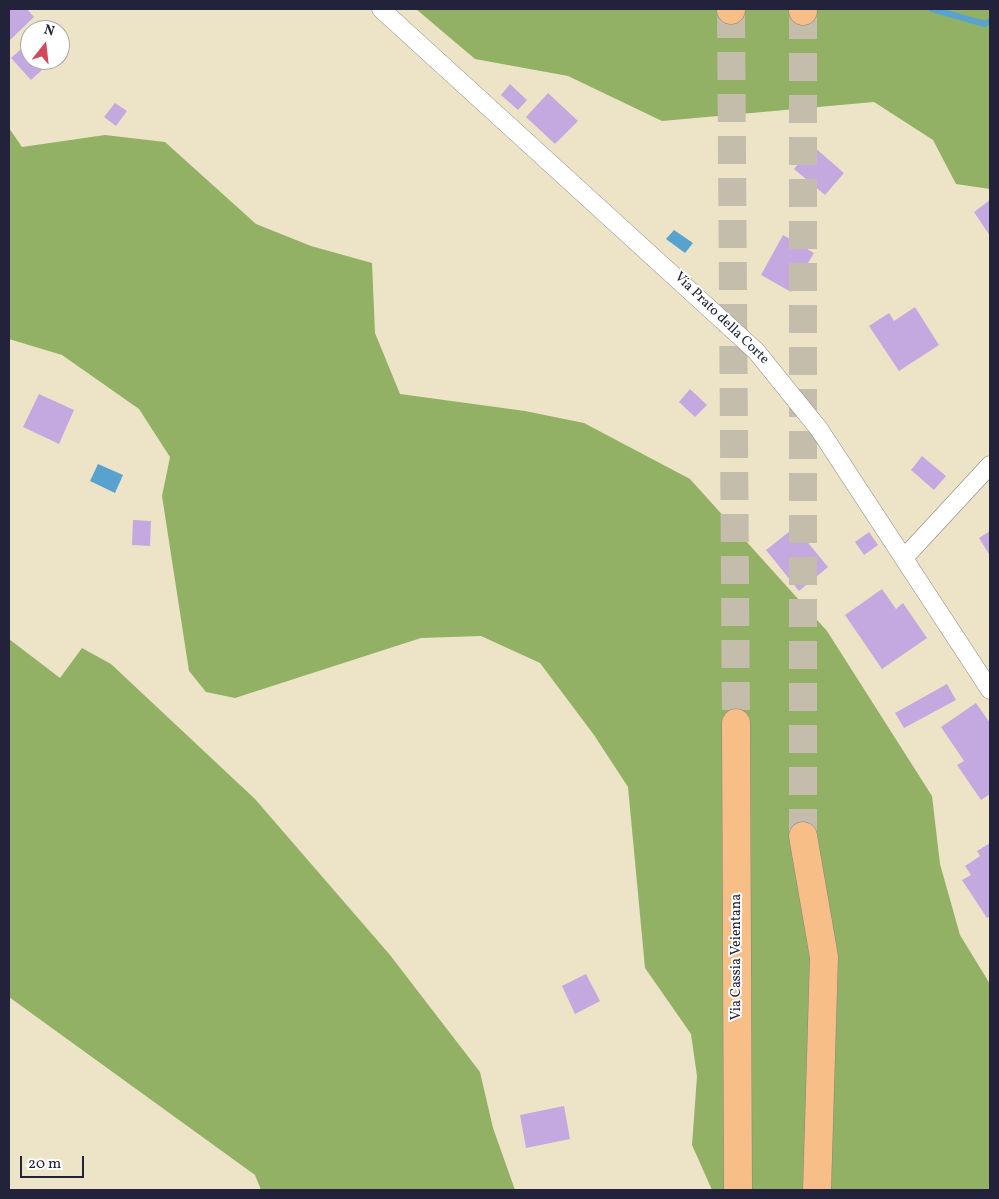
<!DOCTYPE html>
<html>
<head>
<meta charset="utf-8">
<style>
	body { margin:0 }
	#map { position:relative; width:999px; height:1199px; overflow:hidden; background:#ede4c7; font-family:Vollkorn,serif }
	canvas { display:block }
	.frame { position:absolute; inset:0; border:10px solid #22223b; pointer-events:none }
	.north { position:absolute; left:20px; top:20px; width:50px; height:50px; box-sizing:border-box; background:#fff; border:1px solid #a7a7b1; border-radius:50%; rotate:16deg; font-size:14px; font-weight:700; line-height:20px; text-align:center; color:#22223b }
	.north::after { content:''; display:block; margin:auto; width:18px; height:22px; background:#d1495b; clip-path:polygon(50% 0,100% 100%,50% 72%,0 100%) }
	.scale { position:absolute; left:20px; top:1156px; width:64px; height:22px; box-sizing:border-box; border:2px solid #22223b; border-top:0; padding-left:6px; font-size:15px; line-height:18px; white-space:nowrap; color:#22223b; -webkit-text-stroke:4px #fff; paint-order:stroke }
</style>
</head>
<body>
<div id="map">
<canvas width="999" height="1199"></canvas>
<div class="frame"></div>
<div class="north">N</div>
<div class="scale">20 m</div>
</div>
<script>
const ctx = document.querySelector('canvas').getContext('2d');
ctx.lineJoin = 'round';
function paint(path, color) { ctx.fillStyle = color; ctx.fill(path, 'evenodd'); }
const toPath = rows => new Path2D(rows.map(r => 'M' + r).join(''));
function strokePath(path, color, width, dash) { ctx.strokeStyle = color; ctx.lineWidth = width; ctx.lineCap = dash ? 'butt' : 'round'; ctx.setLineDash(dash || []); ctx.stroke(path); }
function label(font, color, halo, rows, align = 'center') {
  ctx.font = font + ' Vollkorn,serif'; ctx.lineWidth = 4; ctx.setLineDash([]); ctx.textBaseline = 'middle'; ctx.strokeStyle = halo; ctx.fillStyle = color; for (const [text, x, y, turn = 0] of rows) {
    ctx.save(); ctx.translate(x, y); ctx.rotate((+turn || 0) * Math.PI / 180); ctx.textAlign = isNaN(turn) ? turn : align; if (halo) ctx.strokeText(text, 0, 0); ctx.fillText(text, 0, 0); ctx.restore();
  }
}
paint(toPath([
	[416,9,990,9,990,189,956,184,933,140,874,102,662,121,568,76,475,59],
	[9,128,22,147,105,135,165,142,256,224,311,246,372,263,375,333,400,394,525,411,584,423,690,479,827,631,932,796,940,864,960,935,990,984,990,1190,712,1190,692,1145,697,1076,691,1034,645,968,628,787,594,735,540,663,481,636,421,638,235,698,206,692,189,671,162,496,170,457,139,409,62,355,9,339],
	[9,639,60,678,82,648,111,664,255,799,390,955,480,1072,493,1128,515,1190,261,1190,255,1175,9,997]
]), '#92b165');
paint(toPath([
	[674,230,693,243,685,253,666,239],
	[98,464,123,475,115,493,90,481]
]), '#58a2d0');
strokePath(toPath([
	[932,9,985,24,990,21]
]), '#58a2d0', 6);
paint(toPath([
	[11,9,27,9,34,17,9,41,9,11],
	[30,41,30,60,53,60,31,80,11,58],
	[510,84,527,100,518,110,501,95],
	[548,93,578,121,555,144,526,117],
	[115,103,127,111,116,126,104,117],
	[813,146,844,173,825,195,794,169],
	[990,200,990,236,974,212],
	[783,235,814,253,791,292,761,275],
	[915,307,939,345,899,371,869,326,889,313,894,321],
	[690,389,707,405,695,417,679,402],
	[39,394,74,410,59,444,23,427],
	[922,456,946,476,934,490,911,470],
	[133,520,151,521,150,546,132,545],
	[795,527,828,567,799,591,766,550],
	[990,531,990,553,989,554,979,538],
	[869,532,878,545,864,555,855,542],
	[882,589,896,609,903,603,927,638,882,669,845,615],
	[947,684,956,700,904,728,895,713],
	[976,703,990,723,990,794,981,800,957,765,964,761,941,727],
	[990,843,990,916,987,918,962,880,971,875,965,866,980,856,977,851],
	[586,974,600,1001,575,1014,562,986],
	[564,1106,570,1139,526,1148,520,1115]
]), '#c3a9df');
strokePath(toPath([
	[731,10,736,723],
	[803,11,803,836]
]), '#c4bdab', 28, [28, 14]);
const minor = toPath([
	[381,9,756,351,819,429,990,690],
	[904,558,990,465]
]);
const trunk = toPath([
	[803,9,803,11],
	[731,10,731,9],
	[736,723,738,1190],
	[803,836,824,957,817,1190]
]);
strokePath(minor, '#888381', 19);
strokePath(trunk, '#888381', 29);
strokePath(minor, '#fff', 18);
strokePath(trunk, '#f7be88', 28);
label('14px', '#22223b', '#fff', [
	["Via Prato della Corte",721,319,44],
	["Via Cassia Veientana",737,957,-90]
]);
</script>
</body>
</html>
